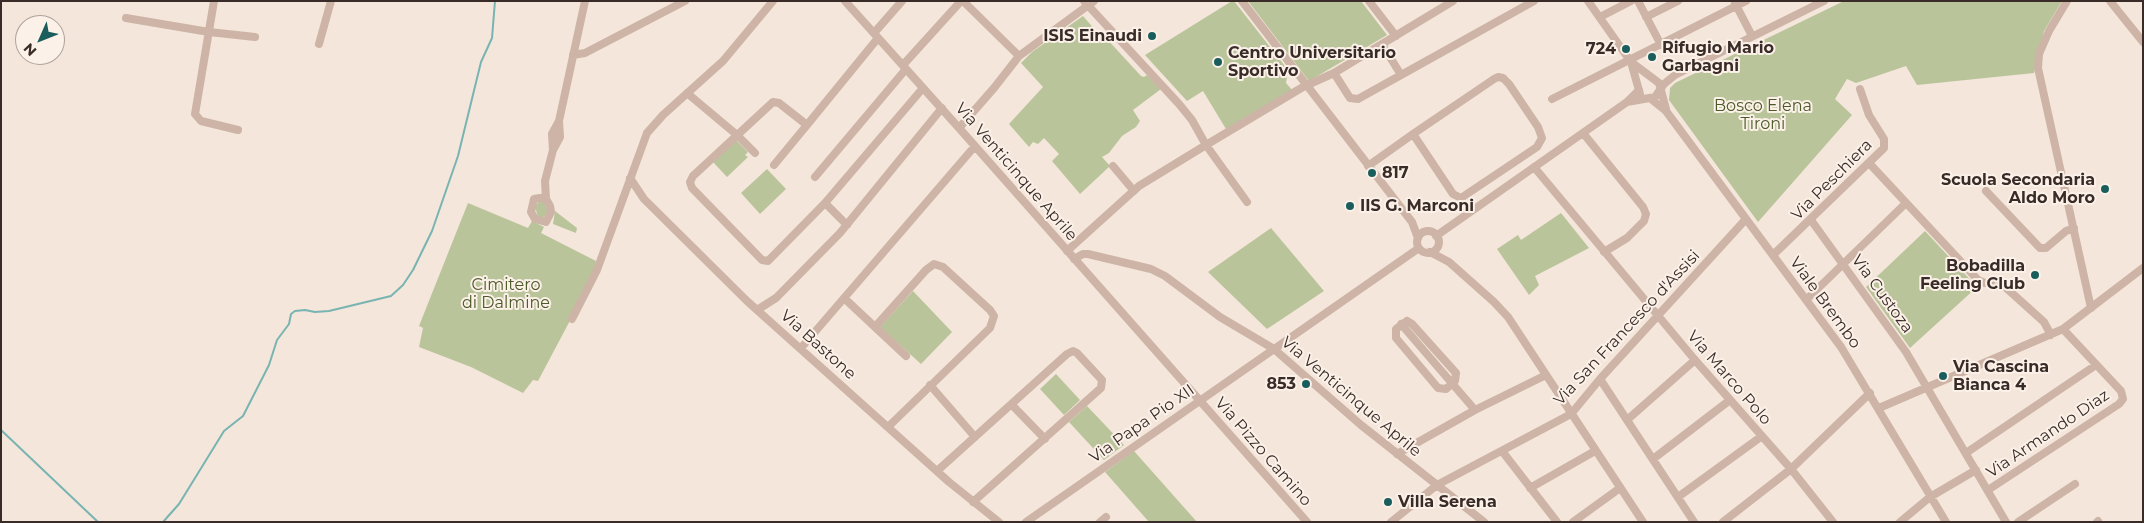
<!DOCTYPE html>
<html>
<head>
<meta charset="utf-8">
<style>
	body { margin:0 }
	#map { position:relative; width:2144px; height:523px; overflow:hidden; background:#f4e6db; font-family:Montserrat,sans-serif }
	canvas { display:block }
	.frame { position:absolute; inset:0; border:2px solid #392b27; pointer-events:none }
	.north { position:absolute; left:15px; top:15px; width:50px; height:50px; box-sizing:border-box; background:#fbf1e8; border:1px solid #ada29b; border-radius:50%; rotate:226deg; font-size:14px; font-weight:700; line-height:20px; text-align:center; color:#392b27 }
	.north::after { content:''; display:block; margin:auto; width:18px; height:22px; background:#195e5c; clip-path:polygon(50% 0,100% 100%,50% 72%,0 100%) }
</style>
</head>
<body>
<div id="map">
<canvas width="2144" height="523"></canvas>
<div class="frame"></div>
<div class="north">N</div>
</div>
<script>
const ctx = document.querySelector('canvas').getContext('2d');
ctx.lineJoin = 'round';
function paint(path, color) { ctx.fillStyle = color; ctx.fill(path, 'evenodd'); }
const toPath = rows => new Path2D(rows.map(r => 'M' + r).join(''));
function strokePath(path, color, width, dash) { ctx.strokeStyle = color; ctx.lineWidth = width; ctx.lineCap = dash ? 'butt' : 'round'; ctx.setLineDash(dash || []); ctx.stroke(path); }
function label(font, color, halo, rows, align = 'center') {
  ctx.font = font + ' Montserrat,sans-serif'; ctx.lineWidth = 4; ctx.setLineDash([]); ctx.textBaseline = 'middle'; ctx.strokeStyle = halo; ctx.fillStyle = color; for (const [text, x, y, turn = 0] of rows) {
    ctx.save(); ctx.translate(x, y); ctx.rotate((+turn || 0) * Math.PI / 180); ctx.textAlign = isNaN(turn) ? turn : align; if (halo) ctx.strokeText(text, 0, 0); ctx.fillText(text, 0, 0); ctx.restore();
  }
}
paint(toPath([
	[1232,1,1234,1,1288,70,1286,83,1292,90,1226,129,1203,91,1187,101,1145,55],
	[1248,1,1361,1,1387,35,1309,81],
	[1844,1,2062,1,2044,31,2034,73,1917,85,1906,66,1856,83,1847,79,1835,99,1852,115,1758,222,1669,100,1670,88,1675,83],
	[1083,16,1103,39,1106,38,1141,76,1144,77,1147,75,1161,89,1133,110,1140,121,1136,127,1122,136,1109,153,1102,157,1110,166,1080,194,1052,161,1059,154,1044,138,1038,144,1033,142,1029,147,1009,124,1043,87,1021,63,1032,52],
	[736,140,748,152,745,155,748,157,727,177,713,162],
	[767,169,786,189,760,214,741,193],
	[540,200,544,201,548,212,542,219,538,217,535,207],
	[468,203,528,228,532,221,544,227,541,233,596,261,592,279,538,381,533,380,523,393,471,367,419,347,423,328,419,326],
	[555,211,577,228,576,233,553,224],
	[1561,213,1589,248,1535,276,1539,285,1529,295,1497,249,1518,235,1521,240],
	[1271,228,1324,291,1267,329,1208,272],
	[1925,231,1977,287,1910,348,1866,287],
	[913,291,952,332,921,364,880,327],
	[1056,374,1080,400,1064,415,1040,389],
	[1087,406,1124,445,1104,460,1069,422],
	[1134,451,1197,522,1149,522,1105,472]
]), '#bac49a');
strokePath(toPath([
	[1,430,98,522],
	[163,522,179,504,224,431,243,416,269,365,277,340,289,324,291,314,295,311,305,310,315,312,329,311,391,296,403,285,413,270,432,231,458,156,481,62,492,38,495,1]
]), '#78b4b1', 2);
strokePath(toPath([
	[214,1,195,114,201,121,238,130],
	[845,1,959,128,1307,522],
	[963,1,1019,56],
	[1084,1,1179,104,1192,120,1206,145,1303,87,1334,73,1350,98,1358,99,1534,1],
	[1242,1,1412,222,1418,238],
	[1369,1,1396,36],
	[1588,1,1631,62,1659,83,1666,109],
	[1638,1,1661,45],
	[2067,1,2049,31,2039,54,2038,68,2091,308],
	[2110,1,2143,42],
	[1735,3,1752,36],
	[1600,17,1631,1],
	[1646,17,1678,1],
	[126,18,209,32,255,37],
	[874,33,902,1],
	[878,38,807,125,779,103,773,102,693,176,690,182,692,188,762,260,768,261,825,203,923,88],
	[319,44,331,1],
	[1382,44,1401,75],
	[573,55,585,53,685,1],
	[1631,62,1640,94],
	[903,65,961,1],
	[1334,73,1453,1],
	[687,93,737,135,755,153],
	[1552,99,1746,1],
	[1651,99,1666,111,1841,347,1946,522],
	[1627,102,1655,97,1664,84,1675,75,1824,1],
	[959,128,994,88,1019,56,1094,1],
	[1583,133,1643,207,1646,214,1644,221,1627,238,1604,252],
	[553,150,552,134,559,121],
	[1869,163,1978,280,1985,283,1998,283,2004,286,2044,322,2051,335],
	[774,165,807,125],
	[1113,166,1134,191],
	[1368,166,1413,134,1494,79,1498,77,1503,78,1509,84,1538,127,1542,138,1537,147,1461,198,1453,194,1413,134],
	[1534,167,1695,360,1791,469,1833,522],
	[815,177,906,69],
	[630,178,644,199,747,301,949,482,999,522],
	[1986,191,2040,248,2046,248,2066,231,2074,228],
	[540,198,546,199,550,206,551,212,546,222,535,219,531,212,534,199,540,198],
	[546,199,545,181,553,150,560,137,559,121,585,1],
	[825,203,847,225],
	[1811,220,1906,352,2006,522],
	'1417 242a11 11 0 1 1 22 0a11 11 0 1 1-22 0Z',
	[1436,236,1627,102,1639,90],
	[1067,251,1139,186,1206,145,1247,202],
	[1430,252,1449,262,1494,302,1508,317,1643,522],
	[1773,255,1884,148,1884,139,1869,115,1860,89],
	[1074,259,1083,254,1088,254,1151,269,1165,276,1220,317,1274,349,1361,425,1484,522],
	[844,298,906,356],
	[1806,300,1906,203],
	[757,310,776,298,840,233,942,108],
	[572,319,597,270,647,133,663,115,723,61,773,1],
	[1407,321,1412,324,1456,373,1455,381,1446,389,1438,388,1396,338,1396,329,1407,321],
	[1401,324,1475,410],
	[875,327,926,270,934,264,943,267,990,310,994,316,990,328,888,427],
	[801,348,975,146],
	[1600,379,1694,522],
	[930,385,975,437],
	[1012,405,1045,439],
	[1879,408,2063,329,2143,268],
	[1627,420,1695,360],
	[1502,451,1557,522],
	[1966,453,2096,365],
	[1397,454,1475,410,1546,375],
	[1653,459,1730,400],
	[937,471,1067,354,1073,351,1077,353,1102,380,1101,388,973,502],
	[1530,488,1595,451],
	[1988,490,2119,404,2123,399,2121,391,2063,329],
	[1678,497,1762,436],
	[1026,522,1419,248],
	[1100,522,1106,517],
	[1391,522,1437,485,1571,414,1600,379,1746,219],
	[1573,522,1620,488],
	[1723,522,1791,469,1870,393],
	[1900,522,1930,497,1976,470],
	[2018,522,2075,484],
	[2097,522,2098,521]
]), '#cdb4a6', 8);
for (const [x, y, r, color] of [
	[1152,36,5,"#195e5c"],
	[1626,49,5,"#195e5c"],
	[1652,57,5,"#195e5c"],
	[1218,62,5,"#195e5c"],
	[1372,173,5,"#195e5c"],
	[2105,189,5,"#195e5c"],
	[1350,206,5,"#195e5c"],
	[2035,275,5,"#195e5c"],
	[1943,376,5,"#195e5c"],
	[1306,384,5,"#195e5c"],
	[1388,502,5,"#195e5c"]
]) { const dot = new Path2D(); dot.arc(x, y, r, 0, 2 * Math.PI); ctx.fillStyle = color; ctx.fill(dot); strokePath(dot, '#fbf1e8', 2); }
label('bold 16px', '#392b27', '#fbf1e8', [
	["ISIS Einaudi",1142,36,"right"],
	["Rifugio Mario",1662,48],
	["Garbagni",1662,66],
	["724",1616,49,"right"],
	["Centro Universitario",1228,53],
	["Sportivo",1228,71],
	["817",1382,173],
	["Scuola Secondaria",2095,180,"right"],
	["Aldo Moro",2095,198,"right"],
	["IIS G. Marconi",1360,206],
	["Bobadilla",2025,266,"right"],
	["Feeling Club",2025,284,"right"],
	["Via Cascina",1953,367],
	["Bianca 4",1953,385],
	["853",1296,384,"right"],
	["Villa Serena",1398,502]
], 'left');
label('16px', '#4c5929', '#fbf1e8', [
	["Bosco Elena",1763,106],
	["Tironi",1763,124],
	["Cimitero",506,285],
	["di Dalmine",506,303]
]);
label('16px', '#392b27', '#fbf1e8', [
	["Via Venticinque Aprile",1016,172,49],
	["Via Peschiera",1832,180,-45],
	["Via Custoza",1882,294,54],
	["Viale Brembo",1825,303,54],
	["Via San Francesco d'Assisi",1627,328,-47],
	["Via Bastone",818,345,42],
	["Via Marco Polo",1729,378,49],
	["Via Venticinque Aprile",1351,397,40],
	["Via Papa Pio XII",1142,424,-35],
	["Via Armando Diaz",2048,434,-34],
	["Via Pizzo Camino",1263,452,49]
]);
</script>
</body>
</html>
